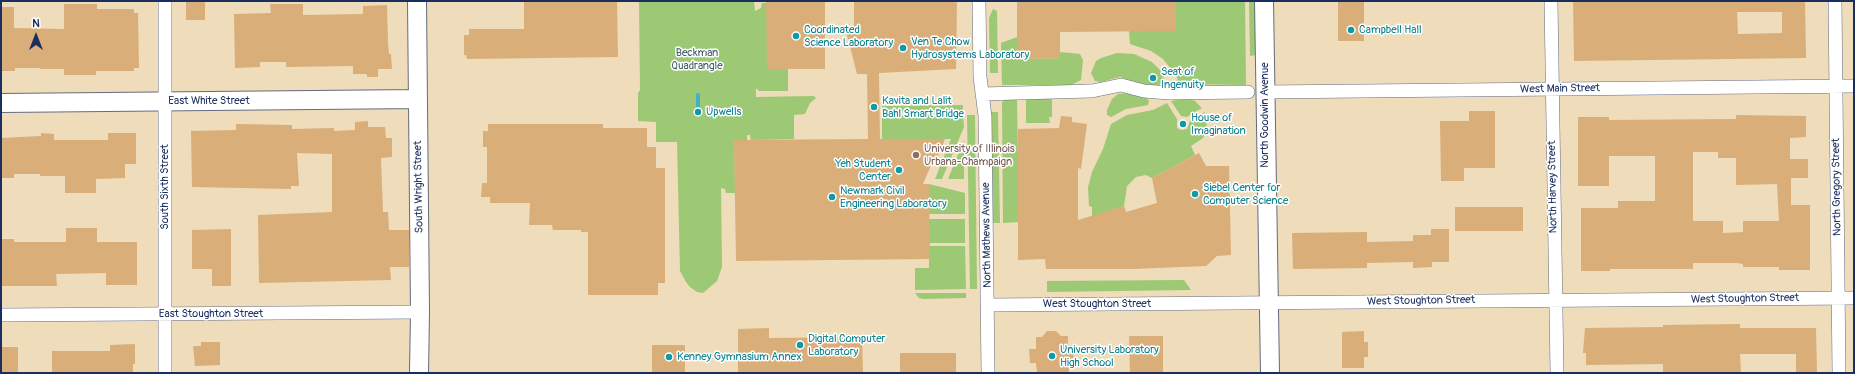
<!DOCTYPE html>
<html>
<head>
<meta charset="utf-8">
<style>
	body { margin:0 }
	#map { position:relative; width:1855px; height:374px; overflow:hidden; background:#eedcba; font-family:Pangolin,sans-serif }
	canvas { display:block }
	.frame { position:absolute; inset:0; border:2px solid #1b2f5e; pointer-events:none }
	.north { position:absolute; left:16px; top:16px; width:40px; height:40px; -webkit-text-stroke:3px #fff; paint-order:stroke; rotate:0deg; font-size:11px; font-weight:700; line-height:16px; text-align:center; color:#1b2f5e }
	.north::after { content:''; display:block; margin:auto; width:14px; height:18px; background:#1b2f5e; clip-path:polygon(50% 0,100% 100%,50% 72%,0 100%) }
</style>
</head>
<body>
<div id="map">
<canvas width="1855" height="374"></canvas>
<div class="frame"></div>
<div class="north">N</div>
</div>
<script>
const ctx = document.querySelector('canvas').getContext('2d');
ctx.lineJoin = 'round';
function paint(path, color) { ctx.fillStyle = color; ctx.fill(path, 'evenodd'); }
const toPath = rows => new Path2D(rows.map(r => 'M' + r).join(''));
function strokePath(path, color, width, dash) { ctx.strokeStyle = color; ctx.lineWidth = width; ctx.lineCap = dash ? 'butt' : 'round'; ctx.setLineDash(dash || []); ctx.stroke(path); }
function label(font, color, halo, rows, align = 'center') {
  ctx.font = font + ' Pangolin,sans-serif'; ctx.lineWidth = 3; ctx.setLineDash([]); ctx.textBaseline = 'middle'; ctx.strokeStyle = halo; ctx.fillStyle = color; for (const [text, x, y, turn = 0] of rows) {
    ctx.save(); ctx.translate(x, y); ctx.rotate((+turn || 0) * Math.PI / 180); ctx.textAlign = isNaN(turn) ? turn : align; if (halo) ctx.strokeText(text, 0, 0); ctx.fillText(text, 0, 0); ctx.restore();
  }
}
paint(toPath([
	[639,1,754,1,755,11,761,8,762,3,767,3,767,69,788,69,788,91,759,91,756,88,756,97,814,96,816,98,810,103,805,114,794,115,794,139,751,140,750,135,747,135,747,140,734,140,735,193,726,193,725,189,721,188,722,267,717,281,703,293,697,292,690,287,686,282,680,271,677,142,656,142,656,122,638,121,638,93,640,90],
	[1176,1,1245,1,1246,85,1181,84,1178,81,1176,75,1163,59,1151,51,1130,44,1129,31,1176,31],
	[1249,1,1255,1,1256,55,1250,56],
	[993,9,997,11,998,73,990,73,989,18],
	[1017,37,1017,59,1060,58,1060,52,1080,54,1083,60,1081,80,1071,85,1002,85,1001,43],
	[1117,53,1134,54,1152,62,1163,73,1164,82,1156,87,1137,83,1120,77,1101,82,1095,81,1091,73,1096,61,1101,58],
	[1128,93,1145,96,1149,101,1148,105,1126,109,1111,117,1107,115,1107,110,1112,99,1118,94],
	[1052,98,1052,117,1049,117,1050,123,1026,123,1026,100],
	[1187,98,1195,101,1202,108,1187,117,1181,116,1171,101],
	[1004,100,1017,100,1019,222,1003,223,1002,102],
	[1167,103,1177,119,1177,128,1181,130,1187,129,1190,121,1205,112,1207,129,1203,138,1191,146,1195,155,1152,178,1146,175,1136,177,1127,186,1124,206,1092,217,1092,207,1089,206,1088,187,1092,172,1103,149,1111,124,1127,115,1153,110],
	[963,105,963,111,882,111,882,106],
	[990,112,998,112,1000,223,992,223],
	[882,115,963,115,964,127,942,179,935,179,951,139,882,139],
	[967,115,975,115,977,289,970,289],
	[964,140,964,179,948,179],
	[929,184,965,193,965,214,929,214],
	[929,219,965,219,965,243,929,243],
	[929,246,965,246,966,289,915,290,915,268,929,268],
	[1184,280,1191,290,1047,292,1047,281],
	[915,293,966,293,966,298,923,299,919,298]
]), '#9dc874');
strokePath(toPath([
	[698,95,698,107]
]), '#45afc4', 4);
paint(toPath([
	[524,1,617,1,618,57,467,59,466,55,464,55,464,35,469,35,469,29,524,29],
	[766,1,825,1,825,69,767,69],
	[854,1,957,1,956,69,879,73,880,139,945,139,938,156,935,156,923,184,929,184,930,259,736,261,734,140,868,139,867,74,857,74,845,27,854,27],
	[1017,1,1176,1,1176,31,1060,32,1060,58,1017,59],
	[1338,1,1364,1,1364,41,1338,41],
	[1573,1,1805,1,1806,58,1574,61],
	[1737,12,1782,12,1782,33,1738,34],
	[186,2,205,2,205,20,186,20],
	[64,4,97,4,97,9,134,9,134,13,138,13,139,68,134,68,134,71,96,71,96,75,64,75,64,69,40,69,40,68,15,68,15,71,1,71,1,7,14,7,14,28,64,29],
	[270,4,303,4,303,15,363,14,363,6,387,5,388,42,389,54,391,54,392,69,378,69,378,77,367,77,367,74,353,74,353,66,286,67,286,62,260,62,260,67,235,68,234,14,271,13],
	[1469,111,1495,111,1495,168,1464,168,1464,181,1441,181,1440,121,1469,121],
	[1736,115,1806,116,1806,137,1790,138,1790,159,1808,159,1808,178,1791,178,1791,205,1810,205,1810,270,1779,270,1779,267,1743,267,1743,264,1737,263,1693,263,1693,269,1610,269,1610,271,1581,271,1581,208,1618,208,1618,201,1655,201,1655,156,1609,156,1609,186,1578,186,1578,117,1609,117,1609,120,1736,119],
	[1693,152,1718,152,1718,158,1736,158,1736,185,1777,184,1779,221,1743,221,1743,232,1723,233,1723,221,1693,221],
	[1061,116,1072,117,1072,122,1087,124,1081,169,1078,168,1078,220,1124,206,1126,212,1157,203,1152,178,1199,153,1206,166,1229,166,1231,255,1217,256,1206,266,1134,269,1046,269,1045,259,1018,260,1018,129,1059,128],
	[368,121,368,127,385,127,386,138,392,138,392,157,381,158,383,212,388,212,389,230,409,230,409,267,390,267,391,280,259,283,258,215,332,212,332,154,297,153,299,186,291,186,291,189,192,187,191,131,236,130,236,124,292,125,292,129,334,128,334,131,355,130,355,122],
	[488,124,603,124,603,128,647,128,647,147,656,147,656,168,665,168,665,283,658,283,658,295,588,295,588,232,581,232,581,230,553,230,552,225,529,225,530,203,490,203,490,197,481,197,482,183,487,183,487,147,483,147,483,131,488,131],
	[41,133,54,134,54,140,108,140,108,133,136,133,136,164,125,164,125,178,96,179,96,193,65,193,65,176,40,176,40,174,14,174,14,178,1,178,1,138,41,136],
	[1455,207,1523,207,1523,231,1455,231],
	[66,228,97,228,97,242,137,242,137,285,106,285,106,273,56,274,57,286,1,286,1,239,14,239,14,242,66,242],
	[231,229,231,286,212,286,212,269,192,269,192,230],
	[1431,229,1449,229,1449,262,1432,262,1432,267,1413,268,1413,262,1367,263,1367,268,1293,269,1292,233,1367,232,1367,242,1413,241,1413,235,1431,235],
	[1740,324,1740,328,1816,328,1817,373,1796,373,1796,354,1740,354,1741,373,1663,373,1663,364,1586,365,1586,353,1583,353,1585,328,1663,327,1663,325],
	[769,328,769,338,862,337,863,373,738,373,738,329],
	[1047,331,1056,331,1061,336,1068,336,1068,345,1073,345,1074,364,1069,364,1069,373,1037,373,1036,363,1030,363,1029,349,1036,349,1036,337,1042,337],
	[1364,331,1364,342,1368,342,1368,357,1364,357,1364,368,1342,368,1342,332],
	[1129,336,1163,336,1163,373,1130,373],
	[201,342,220,342,220,365,195,366,193,346,201,346],
	[135,344,135,364,133,364,133,373,52,373,52,351,110,351,110,345],
	[652,345,685,345,685,373,652,373],
	[1,347,18,347,18,373,1,373],
	[900,353,956,353,956,373,900,373]
]), '#daae79');
const street = toPath([
	[165,1,165,373],
	[979,1,980,77,985,116,988,373],
	[1551,1,1557,373],
	[1835,1,1839,373],
	[1265,92,1854,86],
	[982,94,1092,91,1121,85,1144,91,1169,93,1248,92],
	[988,305,1854,298],
	[1,315,420,312]
]);
const secondary = toPath([
	[417,1,420,312,419,373],
	[1264,1,1270,373],
	[1,103,418,99]
]);
strokePath(street, '#656c7e', 14);
strokePath(secondary, '#656c7e', 20);
strokePath(street, '#fff', 13);
strokePath(secondary, '#fff', 18);
for (const [x, y, r, color] of [
	[1351,30,4,"#0f9aa8"],
	[796,36,4,"#0f9aa8"],
	[903,48,4,"#0f9aa8"],
	[1153,78,4,"#0f9aa8"],
	[874,107,4,"#0f9aa8"],
	[698,112,4,"#0f9aa8"],
	[1183,124,4,"#0f9aa8"],
	[916,155,4,"#8d6e63"],
	[899,170,4,"#0f9aa8"],
	[1195,194,4,"#0f9aa8"],
	[832,197,4,"#0f9aa8"],
	[800,345,4,"#0f9aa8"],
	[1052,356,4,"#0f9aa8"],
	[669,357,4,"#0f9aa8"]
]) { const dot = new Path2D(); dot.arc(x, y, r, 0, 2 * Math.PI); ctx.fillStyle = color; ctx.fill(dot); strokePath(dot, '#fff', 1.5); }
label('11px', '#0d838f', '#fff', [
	["Coordinated",804,30],
	["Science Laboratory",804,43],
	["Campbell Hall",1359,30],
	["Ven Te Chow",911,42],
	["Hydrosystems Laboratory",911,55],
	["Seat of",1161,72],
	["Ingenuity",1161,85],
	["Kavita and Lalit",882,101],
	["Bahl Smart Bridge",882,114],
	["Upwells",706,112],
	["House of",1191,118],
	["Imagination",1191,131],
	["Yeh Student",891,164,"right"],
	["Center",891,177,"right"],
	["Siebel Center for",1203,188],
	["Computer Science",1203,201],
	["Newmark Civil",840,191],
	["Engineering Laboratory",840,204],
	["Digital Computer",808,339],
	["Laboratory",808,352],
	["University Laboratory",1060,350],
	["High School",1060,363],
	["Kenney Gymnasium Annex",677,357]
], 'left');
label('11px', '#425d65', '#fff', [
	["Beckman",697,53],
	["Quadrangle",697,66]
]);
label('11px', '#1b2f5e', '#fff', [
	["West Main Street",1560,89,-1],
	["East White Street",209,101],
	["North Goodwin Avenue",1265,115,-90],
	["South Sixth Street",165,187,-90],
	["South Wright Street",419,187,-91],
	["North Harvey Street",1553,187,-91],
	["North Gregory Street",1837,187,-91],
	["North Mathews Avenue",987,235,-91],
	["West Stoughton Street",1745,299,-1],
	["West Stoughton Street",1421,301,-1],
	["West Stoughton Street",1097,304],
	["East Stoughton Street",211,314]
]);
label('11px', '#785e54', '#fff', [
	["University of Illinois",924,149],
	["Urbana-Champaign",924,162]
], 'left');
</script>
</body>
</html>
